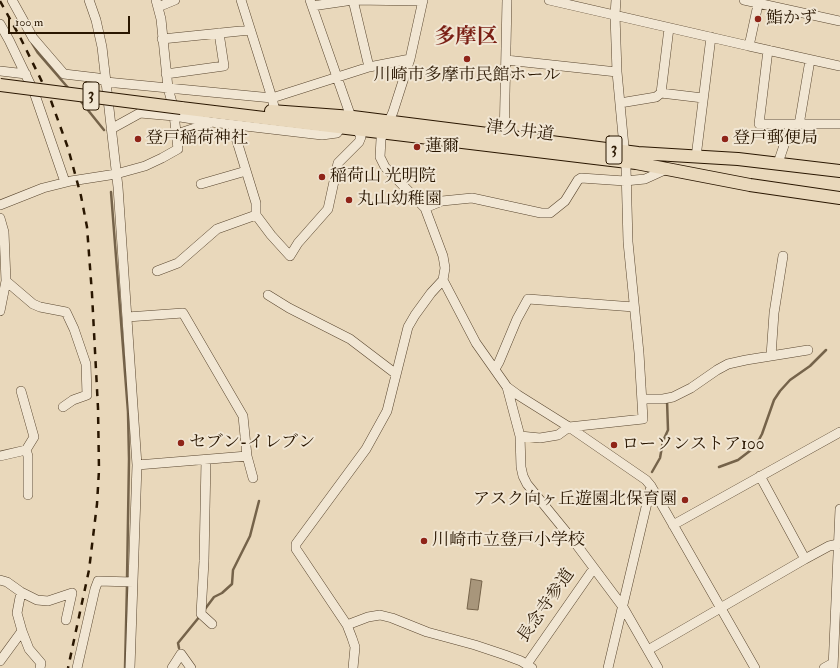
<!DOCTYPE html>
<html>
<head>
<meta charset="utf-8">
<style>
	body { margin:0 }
	#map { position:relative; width:840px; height:668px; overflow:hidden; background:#e9d8bb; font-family:"IM FELL Double Pica",serif }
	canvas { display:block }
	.scale { position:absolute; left:8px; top:16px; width:122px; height:18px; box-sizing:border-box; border:2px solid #291600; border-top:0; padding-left:5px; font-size:12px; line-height:14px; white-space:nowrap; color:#291600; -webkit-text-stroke:3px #f1e6d3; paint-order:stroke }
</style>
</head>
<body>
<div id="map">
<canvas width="840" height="668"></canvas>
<div class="scale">100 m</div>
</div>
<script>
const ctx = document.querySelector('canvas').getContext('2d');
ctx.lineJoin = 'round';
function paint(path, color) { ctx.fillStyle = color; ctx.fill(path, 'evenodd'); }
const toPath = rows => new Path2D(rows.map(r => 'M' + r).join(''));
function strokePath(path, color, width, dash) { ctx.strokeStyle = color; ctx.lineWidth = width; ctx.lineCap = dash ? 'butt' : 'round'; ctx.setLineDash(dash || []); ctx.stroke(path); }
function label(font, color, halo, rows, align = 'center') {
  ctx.font = font + ' "IM FELL Double Pica","Noto Serif JP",serif'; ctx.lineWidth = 4; ctx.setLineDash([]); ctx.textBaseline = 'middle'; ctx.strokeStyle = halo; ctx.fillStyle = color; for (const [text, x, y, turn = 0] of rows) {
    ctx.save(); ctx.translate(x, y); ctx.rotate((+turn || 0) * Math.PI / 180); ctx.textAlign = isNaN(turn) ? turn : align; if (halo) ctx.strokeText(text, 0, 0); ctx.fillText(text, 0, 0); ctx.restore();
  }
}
const water = toPath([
	[471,579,482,581,478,610,467,609,471,579]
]);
paint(water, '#a8967b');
strokePath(water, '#75634a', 1);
strokePath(toPath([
	[32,43,38,53,70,90],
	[79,99,104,130],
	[111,192,128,412,129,459,127,580],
	[719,467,738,460,755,447,762,434,774,400,780,391,790,380,810,366,826,350],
	[652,472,660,458,663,441,668,430,667,400],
	[205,609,214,597,222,593,232,584,233,570,250,536,259,501],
	[179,648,178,643,200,616],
	[125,668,127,585]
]), '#75634a', 2.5);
const minor = toPath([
	[12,0,33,38,64,74,98,78,106,82,272,98,369,67,410,59],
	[89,0,96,20,102,47,118,187,137,465,130,668],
	[241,0,272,98,275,111],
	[310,0,351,117],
	[353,0,369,67],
	[549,0,749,46],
	[744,0,840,21],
	[759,0,749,46,840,66],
	[312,6,353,0,423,1],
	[158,7,175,0],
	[0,24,9,40,34,92,65,182],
	[162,39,250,30],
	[768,50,759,124,840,124],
	[506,60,617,72],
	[0,71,26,74],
	[166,74,224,66,219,33],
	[661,93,669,28],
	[620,103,656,97,661,93,703,98],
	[232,125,256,203,256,215,271,235,290,256,298,243,328,209,338,163,359,142,361,137,357,129],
	[799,125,810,60],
	[111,129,140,113,174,116,211,122,322,135,337,133,341,127],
	[177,134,210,123],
	[504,142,507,0],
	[696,157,711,37],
	[778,163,791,125],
	[201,184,246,171],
	[0,205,43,188,71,181,116,174,145,166,162,158,178,149,173,106,168,88,161,19,156,0],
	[425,208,442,201,472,198,541,213,550,213,565,201,578,180,581,178,625,181,645,179,667,169],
	[0,218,4,232,6,281,0,311],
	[157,271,178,263,217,229,256,215],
	[443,280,476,343,507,387,518,395,569,427,646,480,651,486,755,668],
	[6,281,33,304,40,307,66,312,74,329,86,364,87,395,73,400,63,407],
	[268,295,289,308,350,339,396,374],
	[127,317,183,313,243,416,247,456,253,478],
	[771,356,774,313,783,256],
	[495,369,499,362,517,319,528,299,634,307],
	[507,387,520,436,521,467,523,476,527,484,576,544,623,607,658,668],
	[642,399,663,399,673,397,691,388,717,370,728,364,746,360,808,350],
	[520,436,540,438,558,435,569,427,643,419,639,353,628,242,626,168,617,72,615,15,616,0],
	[26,450,28,456,28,495],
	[0,456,26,450,34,437,21,391],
	[206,460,204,561,201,614,212,624],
	[137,465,247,456],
	[760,476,805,559],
	[673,525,840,432],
	[0,580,7,582,21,592,37,600,48,601,72,593],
	[21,592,17,613,22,631,29,649,41,663,40,668],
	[66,620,72,593],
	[347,625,368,617,380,615,392,618,427,632,475,645,505,655,521,661,532,668],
	[648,650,805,559,829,546,838,544],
	[0,661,22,631],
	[527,664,594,568],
	[77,668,95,589,98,581,133,582],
	[172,668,181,654,191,668],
	[353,668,355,647,352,638,347,625,296,549,296,544,366,449,387,411,408,327,415,315,431,293,443,280,445,268,443,256,425,208,385,167,380,157,381,139,393,112,410,59,423,0],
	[608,668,651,486],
	[824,668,833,663],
	[833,668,840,509]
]);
const major = toPath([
	[181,108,636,163,750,185,840,198],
	[271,111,353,117,638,153,738,159,840,171]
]);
strokePath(minor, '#59462f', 10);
strokePath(major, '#291600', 14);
strokePath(minor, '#f1e6d3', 9);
strokePath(major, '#e9d8bb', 12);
strokePath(toPath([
	[0,1,20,37,50,98,68,148,81,196,87,227,92,294,98,408,99,470,97,504,89,570,68,668]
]), '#291600', 2.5, [7, 7]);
const majorBridge = toPath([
	[0,85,181,108]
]);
strokePath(majorBridge, '#291600', 14, []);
strokePath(majorBridge, '#e9d8bb', 12);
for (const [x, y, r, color] of [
	[758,19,4,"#8f2418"],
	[467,59,4,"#8f2418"],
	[138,139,4,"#8f2418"],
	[725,139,4,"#8f2418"],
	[417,147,4,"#8f2418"],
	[322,177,4,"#8f2418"],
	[349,200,4,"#8f2418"],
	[181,443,4,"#8f2418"],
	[614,445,4,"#8f2418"],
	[685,500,4,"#8f2418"],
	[424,541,4,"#8f2418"]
]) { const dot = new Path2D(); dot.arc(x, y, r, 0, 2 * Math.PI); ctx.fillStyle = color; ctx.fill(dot); strokePath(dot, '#f1e6d3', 1.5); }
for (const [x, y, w] of [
	[91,96,16],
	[614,150,16]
]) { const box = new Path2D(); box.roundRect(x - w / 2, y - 14, w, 28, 3); ctx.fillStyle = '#f1e6d3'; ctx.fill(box); strokePath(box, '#291600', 1); }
label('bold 16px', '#291600', null, [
	["3",91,96],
	["3",614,150]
]);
label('17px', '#291600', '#f1e6d3', [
	["鮨かず",766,19],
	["川崎市多摩市民館ホール",467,76,"center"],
	["登戸稲荷神社",146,139],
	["登戸郵便局",733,139],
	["蓮爾",425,147],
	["稲荷山 光明院",330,177],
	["丸山幼稚園",357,200],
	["セブン-イレブン",189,443],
	["ローソンストア100",622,445],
	["アスク向ヶ丘遊園北保育園",677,500,"right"],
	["川崎市立登戸小学校",432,541]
], 'left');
label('17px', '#291600', '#f1e6d3', [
	["津久井道",520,132,7],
	["長念寺参道",547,606,-55]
]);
label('bold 21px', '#7a1f14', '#f1e6d3', [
	["多摩区",466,38]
]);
</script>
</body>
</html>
